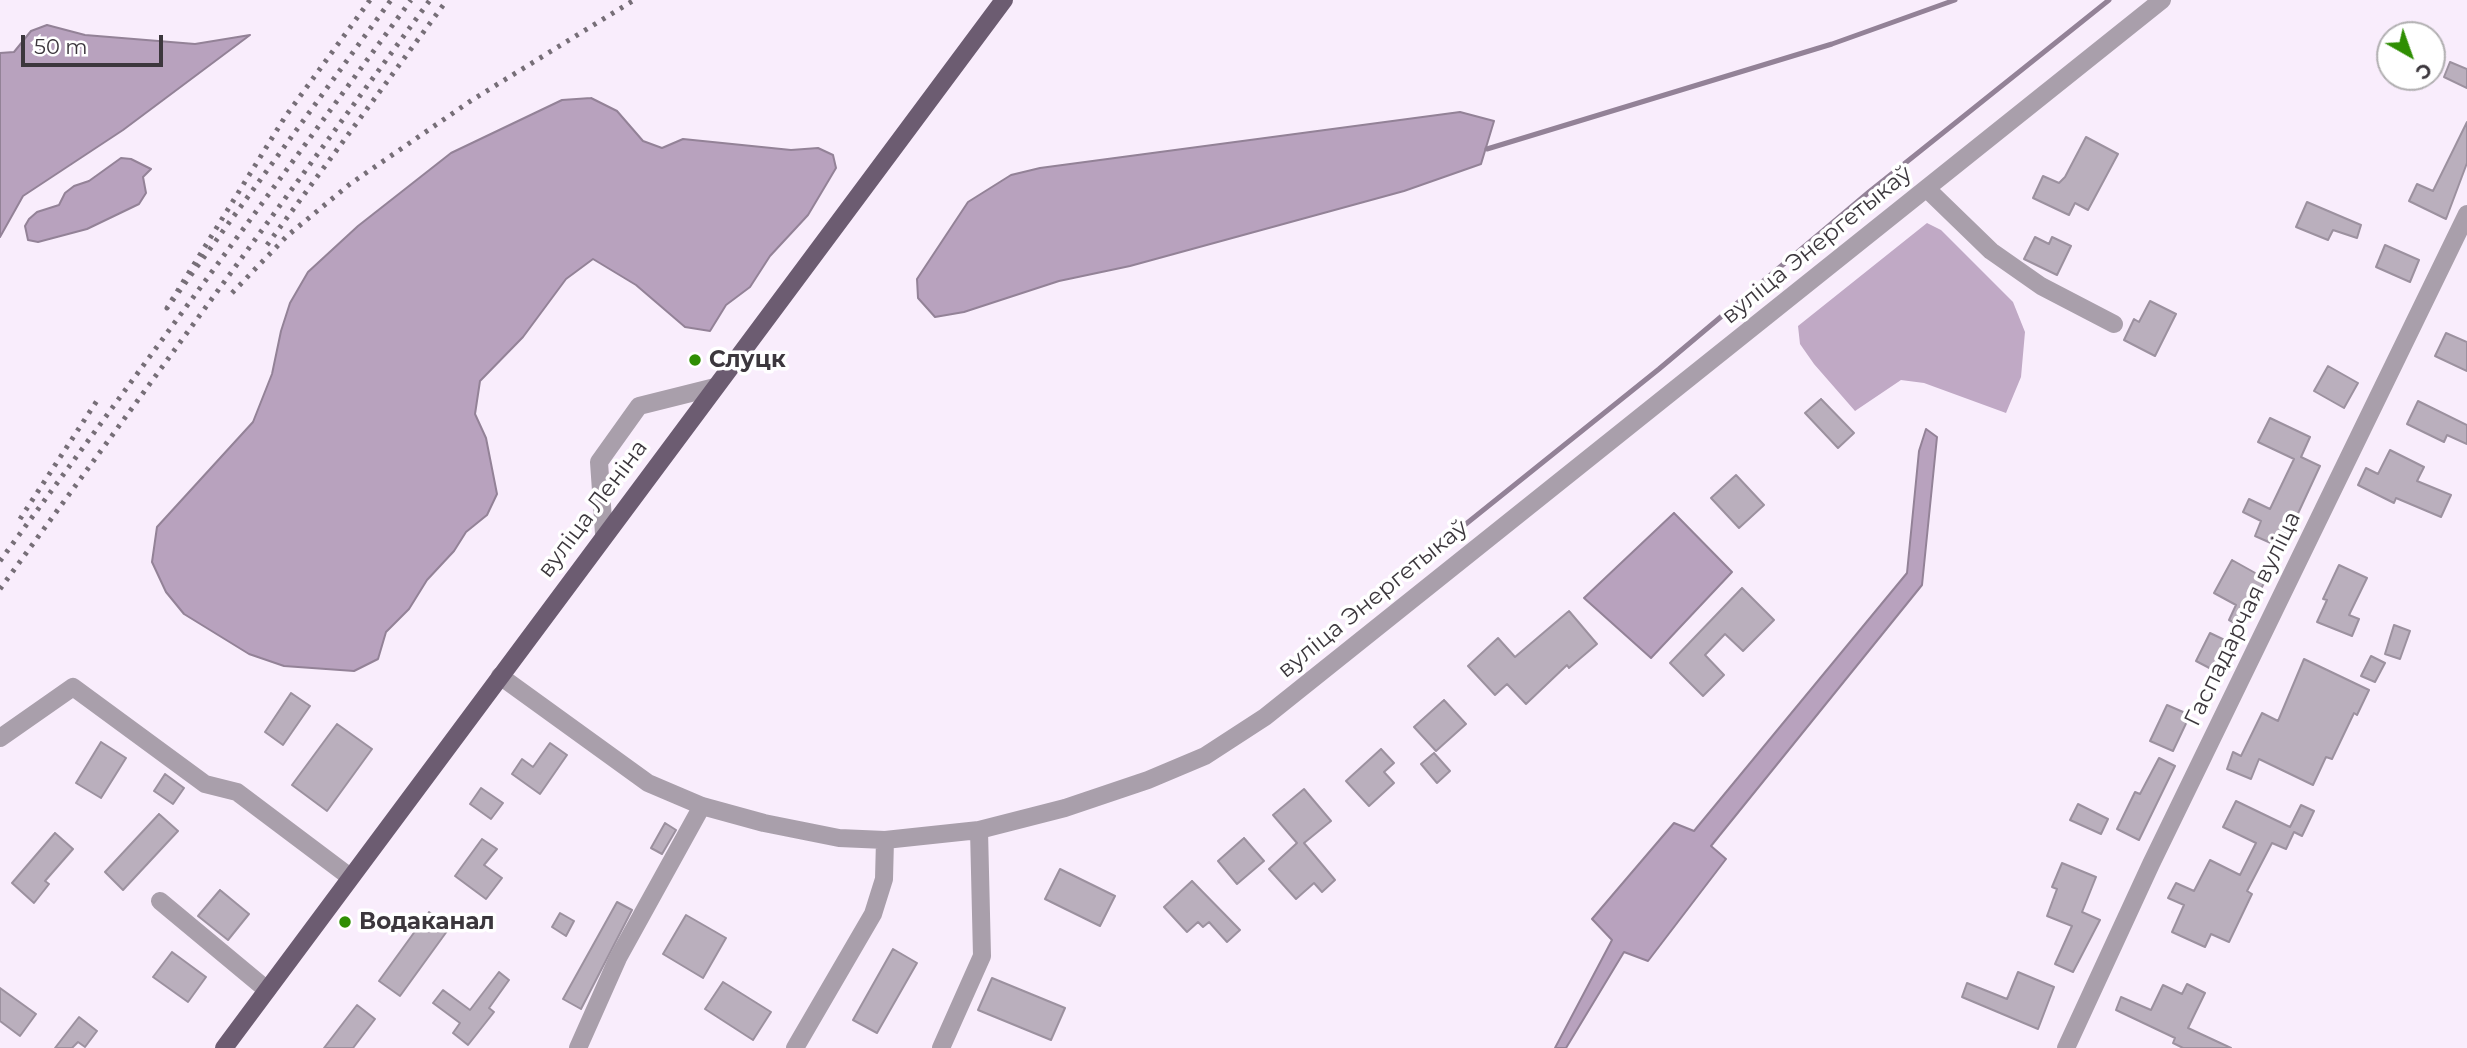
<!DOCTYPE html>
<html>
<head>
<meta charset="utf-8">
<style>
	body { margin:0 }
	#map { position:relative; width:2467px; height:1048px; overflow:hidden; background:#f9edfc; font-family:Montserrat,sans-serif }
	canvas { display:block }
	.north { position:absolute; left:2376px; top:21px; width:70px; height:70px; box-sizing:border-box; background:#fff; border:2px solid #b1afb1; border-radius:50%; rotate:140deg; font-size:19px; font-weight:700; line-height:28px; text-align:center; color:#3c373d }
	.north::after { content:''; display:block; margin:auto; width:24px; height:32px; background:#2f8e03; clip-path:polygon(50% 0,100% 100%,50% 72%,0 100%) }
	.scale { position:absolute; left:21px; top:35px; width:142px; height:32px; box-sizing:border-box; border:4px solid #3c373d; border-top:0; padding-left:9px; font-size:21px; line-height:24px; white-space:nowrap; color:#3c373d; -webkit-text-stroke:5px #fff; paint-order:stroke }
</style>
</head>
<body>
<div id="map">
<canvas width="2467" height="1048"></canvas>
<div class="north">С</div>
<div class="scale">50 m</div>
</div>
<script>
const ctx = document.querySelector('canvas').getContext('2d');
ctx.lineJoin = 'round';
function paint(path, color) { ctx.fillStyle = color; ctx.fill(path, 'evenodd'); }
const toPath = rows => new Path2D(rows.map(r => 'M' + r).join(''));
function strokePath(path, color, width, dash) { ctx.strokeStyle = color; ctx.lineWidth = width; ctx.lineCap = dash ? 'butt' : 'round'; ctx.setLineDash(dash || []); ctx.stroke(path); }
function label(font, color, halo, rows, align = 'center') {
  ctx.font = font + ' Montserrat,sans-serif'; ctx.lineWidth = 7; ctx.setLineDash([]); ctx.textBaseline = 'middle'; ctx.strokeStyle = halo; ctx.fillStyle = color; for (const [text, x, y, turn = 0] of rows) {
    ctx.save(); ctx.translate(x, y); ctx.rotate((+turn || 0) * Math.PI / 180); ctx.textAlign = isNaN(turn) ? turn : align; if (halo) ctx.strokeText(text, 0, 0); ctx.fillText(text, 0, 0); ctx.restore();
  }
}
paint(toPath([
	[1927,223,1941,230,2013,302,2025,332,2021,377,2006,413,1924,383,1901,380,1855,411,1814,364,1800,344,1798,326]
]), '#c0a9c5');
const water = toPath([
	[47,25,85,35,195,44,250,35,123,130,23,196,0,237,0,53,14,52,31,31,47,25],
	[591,98,617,111,643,141,662,148,683,139,791,150,818,148,833,155,836,168,808,215,770,256,750,287,726,305,710,331,685,327,636,285,593,259,566,279,523,337,480,381,475,414,486,438,497,494,487,515,466,532,454,551,427,580,409,609,386,632,378,659,354,671,284,666,249,654,184,614,166,592,152,562,157,527,253,422,272,374,281,331,290,303,308,272,358,226,451,153,562,100,591,98],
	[1460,112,1494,121,1481,164,1404,191,1130,266,1059,281,964,312,935,317,918,298,917,279,968,202,1011,175,1040,168,1460,112],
	[121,158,131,159,151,169,143,177,146,193,139,204,87,229,38,242,28,240,25,226,29,219,37,212,59,205,65,193,74,186,89,181,121,158],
	[1926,429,1937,437,1922,585,1711,846,1726,859,1648,961,1624,952,1566,1048,1555,1048,1612,940,1592,919,1674,823,1694,831,1907,573,1919,451,1926,429],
	[1674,513,1732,572,1651,658,1584,598,1674,513]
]);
paint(water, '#b8a2be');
strokePath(water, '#938297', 2);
strokePath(toPath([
	[1487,149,1832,44,1955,0],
	[1431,552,1659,369,1869,192,2109,0]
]), '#938297', 5);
const building = toPath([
	[2450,62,2467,69,2467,88,2444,77,2450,62],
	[2467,122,2467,163,2446,219,2409,201,2417,184,2433,191,2467,122],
	[2086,137,2118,154,2088,210,2075,203,2069,215,2033,198,2043,176,2059,183,2065,177,2086,137],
	[2307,202,2361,225,2357,238,2333,230,2328,240,2296,227,2307,202],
	[2035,237,2049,244,2052,237,2071,246,2057,275,2024,259,2035,237],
	[2385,245,2419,260,2410,282,2376,267,2385,245],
	[2150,301,2176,314,2155,356,2124,340,2134,319,2139,322,2150,301],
	[2446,333,2467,342,2467,371,2435,356,2446,333],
	[2328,366,2358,383,2344,408,2314,391,2328,366],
	[1821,399,1854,433,1838,448,1805,413,1821,399],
	[2418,401,2467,425,2467,444,2447,435,2444,442,2407,424,2418,401],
	[2270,418,2310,437,2301,457,2320,466,2282,548,2255,536,2261,521,2243,512,2249,499,2270,509,2294,459,2258,442,2270,418],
	[2390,450,2424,467,2417,481,2451,495,2441,517,2396,498,2394,503,2358,485,2366,468,2378,474,2390,450],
	[1736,475,1764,505,1739,528,1711,498,1736,475],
	[2232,560,2266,579,2242,627,2229,620,2236,605,2214,593,2232,560],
	[2339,565,2367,578,2349,615,2359,619,2352,636,2317,622,2327,600,2323,599,2339,565],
	[1742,588,1774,620,1743,651,1725,634,1705,655,1724,675,1703,696,1670,663,1742,588],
	[1569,611,1597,644,1569,668,1567,665,1526,704,1507,684,1495,695,1468,666,1498,638,1515,657,1569,611],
	[2394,625,2410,631,2400,659,2385,654,2394,625],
	[2210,633,2231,643,2217,672,2196,661,2210,633],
	[2371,656,2385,663,2375,682,2361,676,2371,656],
	[2304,659,2369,690,2357,715,2354,713,2332,759,2326,757,2313,785,2259,759,2251,779,2227,769,2233,752,2241,756,2262,713,2278,721,2304,659],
	[291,693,310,706,283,745,265,732,291,693],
	[1444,700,1466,724,1436,751,1414,727,1444,700],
	[2167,705,2190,715,2173,751,2150,741,2167,705],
	[337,724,372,749,327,811,292,785,337,724],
	[101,742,126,758,101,798,76,783,101,742],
	[550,743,567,755,540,794,512,774,522,759,533,767,550,743],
	[1381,749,1394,763,1384,772,1394,783,1369,806,1346,781,1381,749],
	[1434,753,1450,771,1437,783,1421,764,1434,753],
	[2159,758,2175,766,2139,840,2117,829,2135,792,2140,794,2159,758],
	[165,774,184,788,173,804,154,791,165,774],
	[481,788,503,803,491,819,470,804,481,788],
	[1304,789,1331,821,1304,843,1335,880,1322,892,1314,883,1296,899,1269,869,1297,843,1273,815,1304,789],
	[2236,801,2290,827,2301,805,2314,811,2302,836,2294,832,2286,849,2272,843,2247,891,2252,894,2229,942,2211,934,2205,947,2172,932,2184,905,2168,898,2176,883,2194,891,2210,860,2240,875,2256,843,2223,827,2236,801],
	[2078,804,2108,819,2101,834,2070,820,2078,804],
	[159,814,178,831,123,890,105,872,159,814],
	[665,823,676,830,662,854,651,848,665,823],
	[55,833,73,849,45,881,49,884,34,903,12,883,55,833],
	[1244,838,1264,861,1237,884,1218,861,1244,838],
	[482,839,497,849,484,865,502,878,486,899,455,876,482,839],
	[2062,863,2096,877,2082,912,2100,920,2073,972,2055,964,2072,926,2047,916,2057,889,2052,887,2062,863],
	[1060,869,1115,896,1100,926,1045,899,1060,869],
	[1192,881,1240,930,1227,942,1209,922,1203,927,1198,922,1187,932,1164,907,1192,881],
	[220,890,249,914,228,940,198,916,220,890],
	[617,902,632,910,581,1009,563,999,617,902],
	[429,912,450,927,400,996,379,981,429,912],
	[560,913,574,921,566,936,552,927,560,913],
	[686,915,726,938,703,978,663,954,686,915],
	[893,949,917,963,877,1033,853,1020,893,949],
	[172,952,206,977,188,1002,153,977,172,952],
	[499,972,509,980,489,1008,494,1012,468,1045,453,1033,460,1023,433,1003,443,990,470,1010,499,972],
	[2018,972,2054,987,2038,1029,1962,997,1967,983,2007,999,2018,972],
	[992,978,1065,1008,1051,1040,978,1010,992,978],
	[723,982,771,1012,753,1040,705,1009,723,982],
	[2187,984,2205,993,2188,1028,2231,1048,2183,1048,2173,1043,2175,1038,2116,1010,2121,997,2151,1010,2163,985,2182,994,2187,984],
	[0,988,36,1014,20,1036,0,1021,0,988],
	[357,1005,375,1019,353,1048,324,1048,357,1005],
	[79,1017,97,1031,85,1047,78,1042,72,1048,55,1048,79,1017]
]);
paint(building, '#baafbd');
strokePath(building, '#9c919f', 2);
strokePath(toPath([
	[1927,189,1991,251,2041,286,2114,324],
	[604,534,599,462,639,406,715,387],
	[500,676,648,783,702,806,764,823,839,838,885,840,979,830,1065,808,1148,780,1205,756,1265,717,2162,0],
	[0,738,73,687,205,784,237,792,350,877],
	[160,901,267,990],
	[578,1048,618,958,702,806],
	[795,1048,873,914,884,879,885,840],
	[941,1048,982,956,979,830],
	[2066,1048,2151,864,2467,214]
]), '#a99fab', 18);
strokePath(toPath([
	[224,1048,1004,0]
]), '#6c5c71', 18);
strokePath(toPath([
	[370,0,285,117,167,308,391,0],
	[267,245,447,0],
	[232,293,287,236,350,184,472,100,634,0],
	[20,519,100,396],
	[0,561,411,0],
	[0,589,430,0]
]), '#766e77', 5, [3.5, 7]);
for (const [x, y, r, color] of [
	[695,360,7,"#2f8e03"],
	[345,922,7,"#2f8e03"]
]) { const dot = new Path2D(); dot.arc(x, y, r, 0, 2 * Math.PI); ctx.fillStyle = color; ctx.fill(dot); strokePath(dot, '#fff', 2.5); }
label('23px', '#3c373d', '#fff', [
	["вуліца Энергетыкаў",1817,245,-39],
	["вуліца Леніна",593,509,-53],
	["вуліца Энергетыкаў",1373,599,-39],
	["Гаспадарчая вуліца",2243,619,-64]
]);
label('bold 23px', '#3c373d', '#fff', [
	["Слуцк",709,360],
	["Водаканал",359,922]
], 'left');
</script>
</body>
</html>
